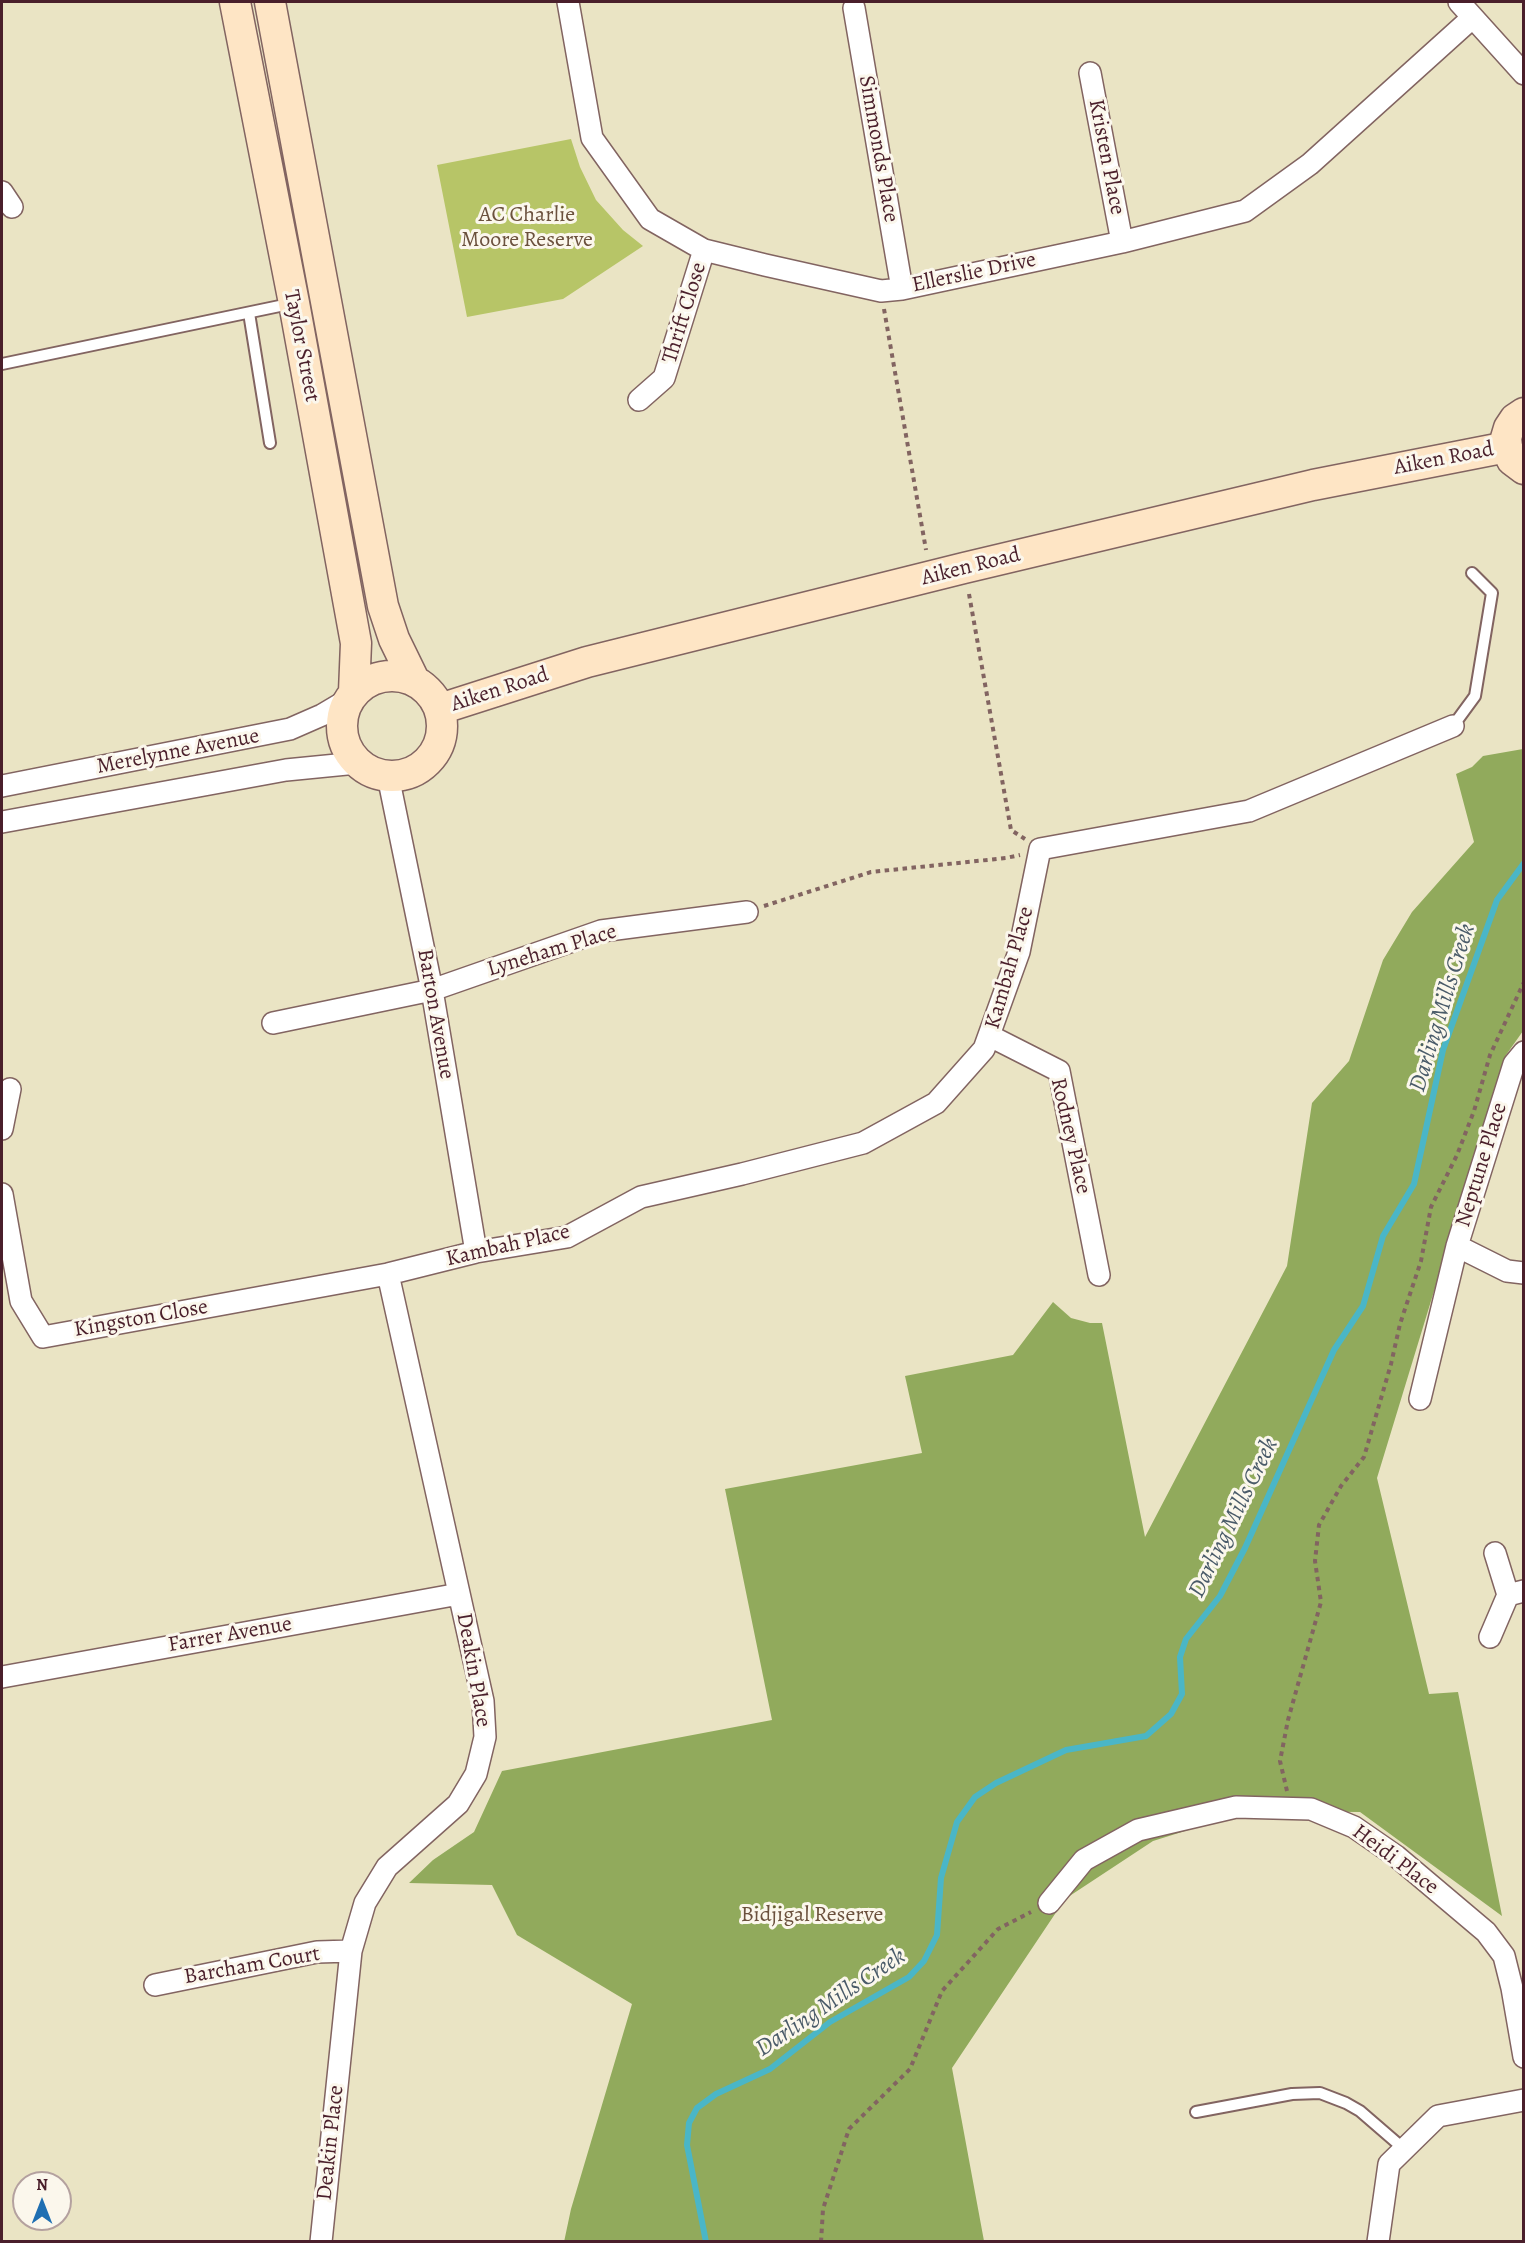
<!DOCTYPE html>
<html>
<head>
<meta charset="utf-8">
<style>
	body { margin:0 }
	#map { position:relative; width:1525px; height:2243px; overflow:hidden; background:#eae4c4; font-family:Alegreya,serif }
	canvas { display:block }
	.frame { position:absolute; inset:0; border:3px solid #4a1f2b; pointer-events:none }
	.north { position:absolute; left:12px; top:2171px; width:60px; height:60px; box-sizing:border-box; background:#fbf7ec; border:2px solid #b4a19f; border-radius:50%; rotate:0deg; font-size:16px; font-weight:700; line-height:24px; text-align:center; color:#4a1f2b }
	.north::after { content:''; display:block; margin:auto; width:21px; height:27px; background:#1f6fb2; clip-path:polygon(50% 0,100% 100%,50% 72%,0 100%) }
</style>
</head>
<body>
<div id="map">
<canvas width="1525" height="2243"></canvas>
<div class="frame"></div>
<div class="north">N</div>
</div>
<script>
const ctx = document.querySelector('canvas').getContext('2d');
ctx.lineJoin = 'round';
function paint(path, color) { ctx.fillStyle = color; ctx.fill(path, 'evenodd'); }
const toPath = rows => new Path2D(rows.map(r => 'M' + r).join(''));
function strokePath(path, color, width, dash) { ctx.strokeStyle = color; ctx.lineWidth = width; ctx.lineCap = dash ? 'butt' : 'round'; ctx.setLineDash(dash || []); ctx.stroke(path); }
function label(font, color, halo, rows, align = 'center') {
  ctx.font = font + ' Alegreya,serif'; ctx.lineWidth = 6; ctx.setLineDash([]); ctx.textBaseline = 'middle'; ctx.strokeStyle = halo; ctx.fillStyle = color; for (const [text, x, y, turn = 0] of rows) {
    ctx.save(); ctx.translate(x, y); ctx.rotate((+turn || 0) * Math.PI / 180); ctx.textAlign = isNaN(turn) ? turn : align; if (halo) ctx.strokeText(text, 0, 0); ctx.fillText(text, 0, 0); ctx.restore();
  }
}
paint(toPath([
	[571,139,580,167,596,200,623,230,643,246,563,299,467,317,437,165]
]), '#b7c567');
paint(toPath([
	[1523,749,1523,1031,1506,1055,1377,1478,1429,1694,1458,1692,1502,1916,1360,1812,1249,1811,1153,1841,1065,1899,952,2068,984,2241,564,2242,571,2209,632,2004,517,1935,492,1885,409,1883,433,1860,474,1832,502,1771,772,1720,725,1489,922,1453,905,1376,1013,1355,1053,1302,1071,1318,1090,1323,1102,1323,1145,1537,1287,1266,1312,1103,1349,1061,1383,960,1412,912,1474,842,1456,774,1472,767,1483,756]
]), '#91aa5c');
strokePath(toPath([
	[706,2242,687,2145,689,2123,697,2108,716,2094,770,2069,830,2022,909,1977,924,1961,937,1935,941,1878,957,1822,975,1797,996,1783,1066,1750,1146,1736,1171,1714,1182,1694,1180,1657,1186,1639,1220,1596,1245,1548,1334,1350,1363,1306,1383,1236,1414,1184,1443,1050,1497,900,1524,863]
]), '#4ab6c7', 6);
const lane = toPath([
	[249,313,270,443],
	[2,364,294,303],
	[1453,726,1475,696,1492,593,1472,573],
	[1196,2112,1292,2094,1320,2093,1346,2103,1360,2111,1404,2149]
]);
const street = toPath([
	[568,2,592,138,650,219,704,250,765,265,881,291,902,289,1122,242,1245,211,1310,164,1472,18],
	[1459,2,1524,74],
	[854,8,902,289],
	[1090,73,1122,242],
	[2,192,12,207],
	[639,400,664,378,704,250],
	[388,776,432,990,476,1252],
	[2,786,290,729,322,715,349,699],
	[2,822,286,770,357,763],
	[273,1023,432,990,601,931,747,912],
	[990,1036,1059,1071,1099,1275],
	[2,1129,10,1089],
	[2,1194,21,1301,43,1337,388,1274,476,1252,567,1237,641,1197,742,1174,863,1143,936,1103,984,1049,1019,952,1040,849,1249,811,1453,726],
	[1457,1246,1507,1271,1524,1273],
	[1420,1399,1457,1246,1514,1064,1524,1052],
	[1495,1553,1508,1595,1524,1591],
	[1490,1637,1508,1595],
	[2,1677,459,1594],
	[1049,1903,1084,1860,1138,1830,1236,1807,1311,1809,1354,1827,1396,1856,1486,1932,1504,1956,1512,1988,1524,2057],
	[155,1985,317,1952,351,1951],
	[321,2242,351,1951,365,1903,387,1867,458,1804,476,1774,485,1737,483,1701,388,1274],
	[1378,2242,1389,2164,1438,2116,1524,2100]
]);
const secondary = toPath([
	[235,2,294,303,356,643,354,692],
	[270,2,383,606,394,639,414,680],
	[1524,413,1515,419,1509,428,1506,438,1507,447,1512,460,1524,469],
	'342 726a50 50 0 1 1 100 0a50 50 0 1 1-100 0Z',
	[440,709,587,662,964,568,1313,485,1507,447]
]);
strokePath(lane, '#826461', 14);
strokePath(street, '#826461', 24);
strokePath(secondary, '#826461', 33);
strokePath(toPath([
	[884,309,926,550],
	[969,594,1011,830,1025,839],
	[764,906,871,872,1006,858,1020,855],
	[1287,1791,1280,1761,1288,1720,1321,1602,1315,1561,1319,1525,1341,1486,1364,1457,1391,1364,1400,1324,1421,1261,1431,1207,1457,1155,1474,1111,1490,1055,1524,982],
	[821,2242,823,2209,849,2129,910,2069,942,1991,998,1929,1031,1912]
]), '#826461', 4, [4.5, 4.5]);
strokePath(lane, '#fff', 10);
strokePath(street, '#fff', 21);
strokePath(secondary, '#fee5c5', 30);
label('22px', '#4a1f2b', '#fbf7ec', [
	["Simmonds Place",878,149,80],
	["Kristen Place",1106,157,79],
	["Ellerslie Drive",974,273,-12],
	["Thrift Close",685,313,-73],
	["Taylor Street",301,346,79],
	["Aiken Road",1444,459,-11],
	["Aiken Road",971,567,-14],
	["Aiken Road",500,690,-18],
	["Merelynne Avenue",178,752,-11],
	["Lyneham Place",552,951,-17],
	["Kambah Place",1010,968,-74],
	["Barton Avenue",435,1014,80],
	["Rodney Place",1070,1136,77],
	["Neptune Place",1482,1165,-73],
	["Kambah Place",508,1246,-13],
	["Kingston Close",141,1319,-10],
	["Farrer Avenue",230,1635,-10],
	["Deakin Place",473,1670,80],
	["Heidi Place",1395,1860,37],
	["Barcham Court",252,1966,-10],
	["Deakin Place",331,2143,-84]
]);
label('22px', '#6b513d', '#fbf7ec', [
	["AC Charlie",527,216],
	["Moore Reserve",527,241],
	["Bidjigal Reserve",812,1916]
]);
label('italic 24px', '#4a5b69', '#fbf7ec', [
	["Darling Mills Creek",1443,1008,-73],
	["Darling Mills Creek",1234,1518,-64],
	["Darling Mills Creek",831,2003,-34]
]);
</script>
</body>
</html>
